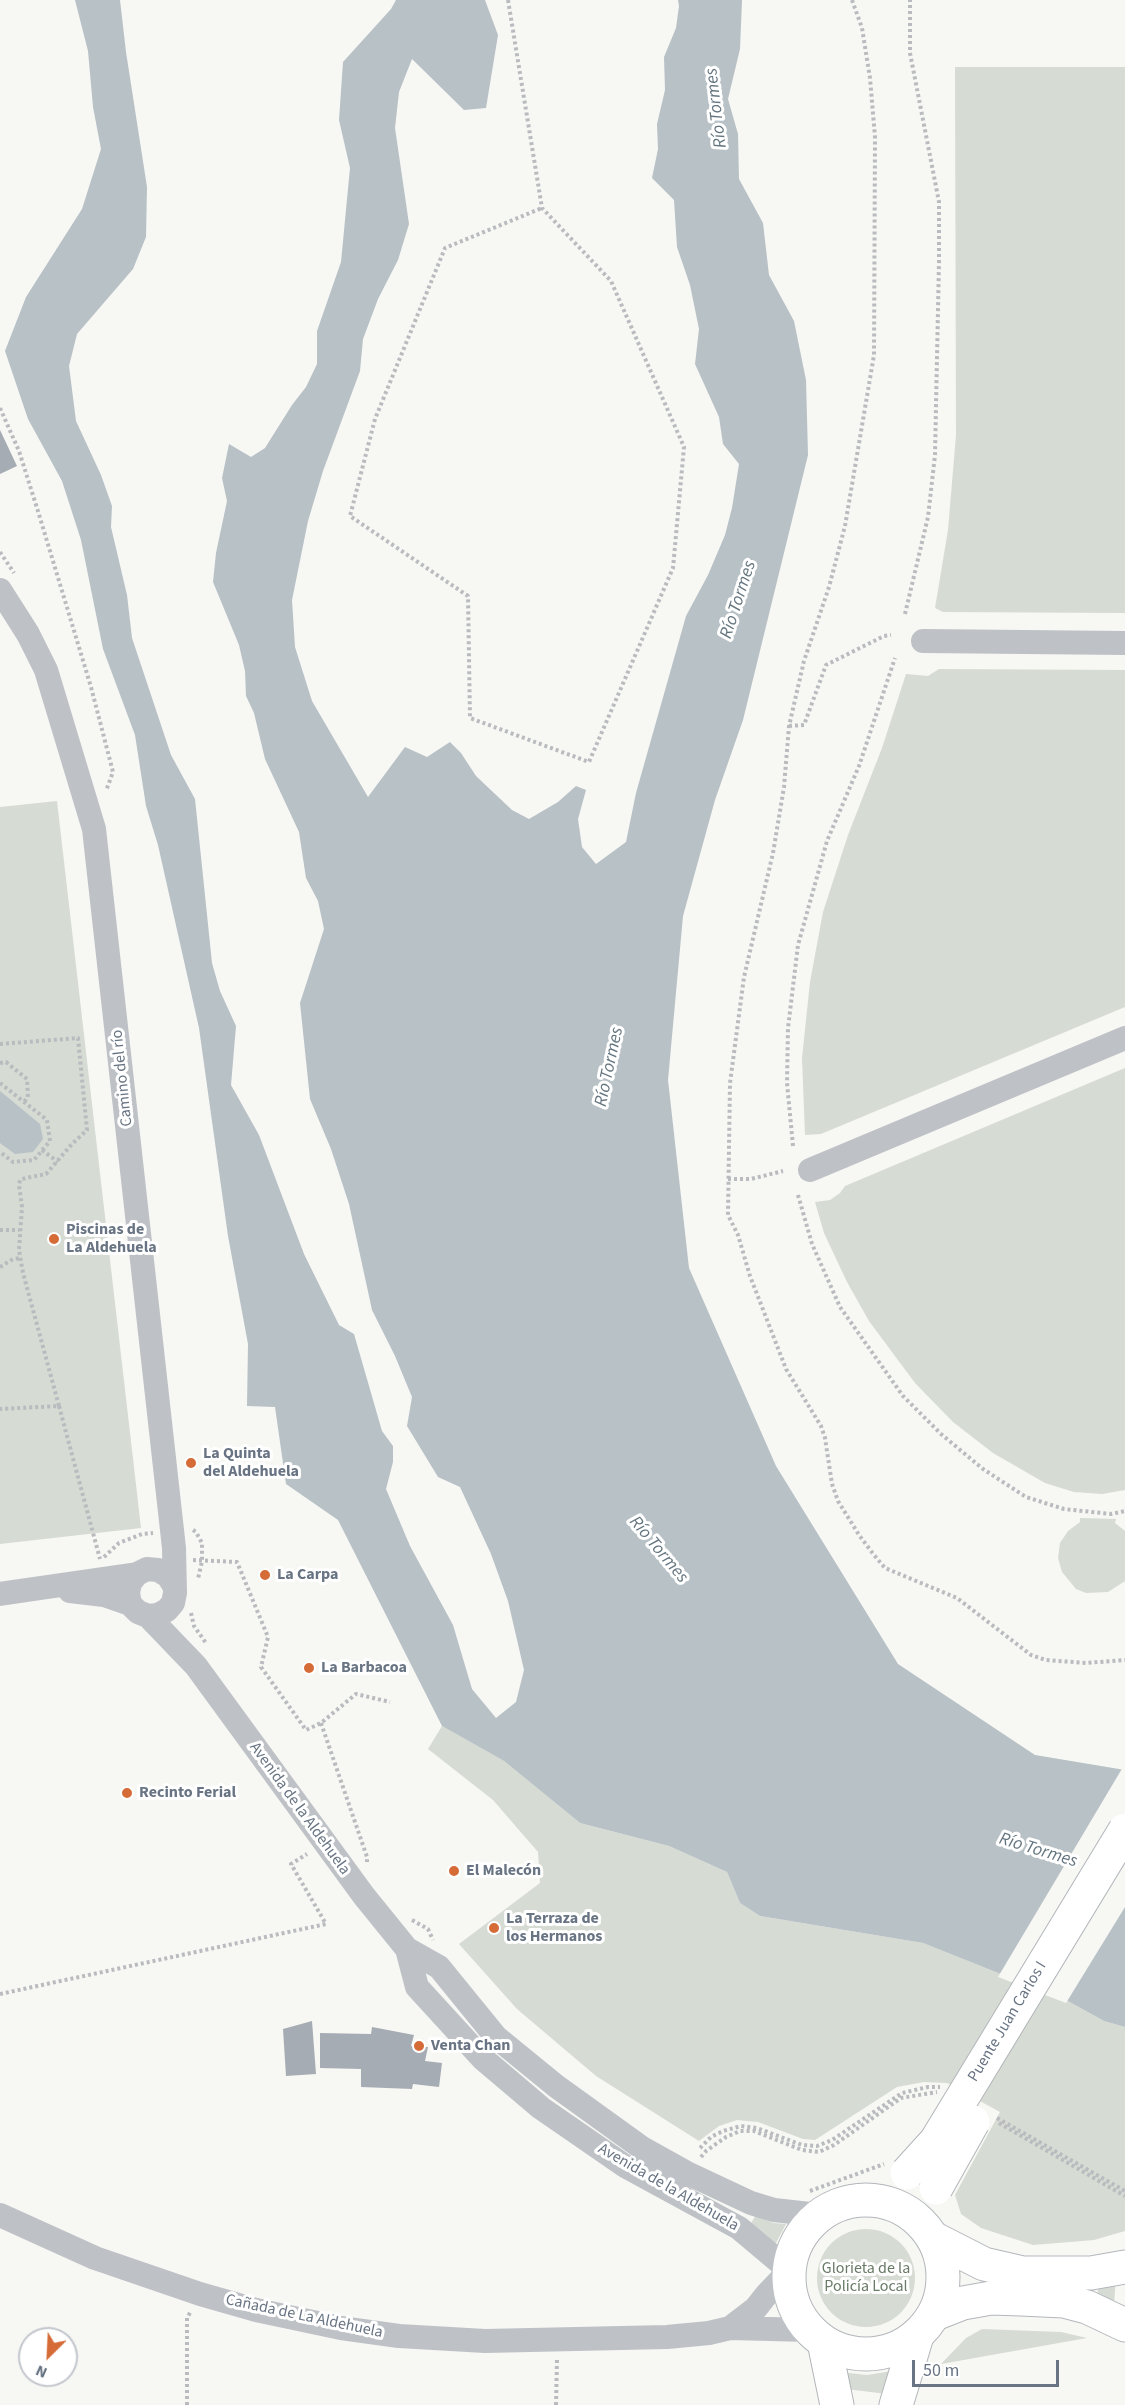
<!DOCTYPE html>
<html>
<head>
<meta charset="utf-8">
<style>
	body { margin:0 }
	#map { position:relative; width:1125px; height:2405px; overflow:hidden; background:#f7f7f4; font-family:"Source Sans 3",sans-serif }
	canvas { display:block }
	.north { position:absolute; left:18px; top:2327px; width:60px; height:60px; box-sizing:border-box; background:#fff; border:2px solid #c3c7cd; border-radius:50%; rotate:204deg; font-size:16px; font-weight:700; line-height:24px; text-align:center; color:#687483 }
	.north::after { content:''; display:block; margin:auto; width:21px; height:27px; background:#d56b36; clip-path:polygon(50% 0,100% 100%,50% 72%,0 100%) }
	.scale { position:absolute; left:912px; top:2360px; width:147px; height:27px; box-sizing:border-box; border:3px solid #687483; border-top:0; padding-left:8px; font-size:18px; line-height:21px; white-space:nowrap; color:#687483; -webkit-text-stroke:4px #fff; paint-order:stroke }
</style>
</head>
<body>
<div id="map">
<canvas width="1125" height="2405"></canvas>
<div class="north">N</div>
<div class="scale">50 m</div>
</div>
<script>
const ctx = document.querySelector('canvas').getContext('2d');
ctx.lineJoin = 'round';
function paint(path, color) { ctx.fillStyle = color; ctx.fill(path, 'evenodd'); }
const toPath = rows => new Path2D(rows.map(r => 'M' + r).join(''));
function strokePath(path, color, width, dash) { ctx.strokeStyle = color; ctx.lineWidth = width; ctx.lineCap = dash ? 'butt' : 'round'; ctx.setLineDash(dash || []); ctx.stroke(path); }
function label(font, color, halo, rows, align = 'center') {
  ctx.font = font + ' "Source Sans 3",sans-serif'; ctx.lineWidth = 6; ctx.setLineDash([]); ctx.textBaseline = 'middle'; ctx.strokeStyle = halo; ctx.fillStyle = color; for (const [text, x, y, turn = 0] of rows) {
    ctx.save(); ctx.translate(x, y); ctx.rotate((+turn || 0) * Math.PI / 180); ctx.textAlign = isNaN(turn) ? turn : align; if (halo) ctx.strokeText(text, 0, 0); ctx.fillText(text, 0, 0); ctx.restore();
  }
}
paint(toPath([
	[955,67,1125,67,1125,613,943,612,935,608,948,530,956,435],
	[939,669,1125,670,1125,1007,821,1134,805,1135,802,1058,810,982,823,912,848,835,882,748,906,674,928,676],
	[57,801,141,1528,0,1544,0,807],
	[1125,1068,1125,1490,1102,1494,1074,1492,1045,1483,993,1453,953,1422,915,1383,869,1321,847,1282,824,1233,815,1202,830,1200,840,1193,845,1186],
	[1080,1518,1116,1519,1115,1523,1125,1531,1125,1581,1108,1592,1086,1593,1076,1589,1062,1572,1058,1558,1060,1543,1068,1531,1080,1522],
	[442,1726,504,1761,580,1823,669,1846,727,1872,740,1903,760,1916,923,1943,1066,2000,1104,2021,1125,2027,1125,2231,1094,2240,1033,2245,981,2228,961,2214,955,2195,1000,2112,947,2083,924,2082,897,2087,815,2140,803,2139,758,2122,737,2120,719,2126,699,2141,596,2076,517,2009,459,1944,540,1883,538,1852,493,1800,428,1749],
	[756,2215,773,2223,786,2224,775,2245,751,2223],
	'817 2278a49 49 0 1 1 98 0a49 49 0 1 1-98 0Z',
	[1116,2279,1114,2304,1097,2297,1099,2283],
	[982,2329,1061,2332,1087,2338,941,2364,966,2338],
	[892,2371,887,2394,846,2389,840,2372,867,2375]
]), '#d6dbd4');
paint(toPath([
	[75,0,120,0,126,52,147,187,146,237,133,269,77,334,69,366,76,421,101,475,112,506,111,527,127,595,132,638,171,755,195,799,212,963,220,991,236,1026,231,1085,259,1135,304,1254,339,1325,354,1334,382,1431,393,1446,393,1462,386,1489,410,1546,453,1625,472,1689,496,1718,516,1702,524,1670,508,1601,491,1554,460,1487,438,1477,407,1426,412,1397,395,1356,372,1310,349,1204,331,1149,310,1099,300,1003,324,929,318,901,306,878,299,832,265,759,254,713,246,696,245,671,239,645,213,582,216,553,227,501,222,478,229,444,251,457,265,448,292,405,306,387,317,364,317,331,341,262,350,168,339,120,343,62,391,9,396,0,485,0,498,35,486,108,464,110,412,59,399,92,395,128,409,224,398,260,378,299,363,339,360,371,323,471,308,521,292,600,295,647,312,701,368,797,405,747,427,757,450,742,461,753,476,776,512,810,529,819,558,802,576,786,586,790,578,819,582,847,596,864,626,842,636,793,686,616,708,575,725,535,732,508,739,464,723,444,719,417,695,364,699,329,690,285,677,247,674,200,652,178,658,149,657,124,665,90,664,57,676,28,679,6,678,0,742,0,740,49,728,99,738,134,739,179,763,223,769,275,794,321,806,380,808,455,743,720,715,800,683,916,668,1080,689,1268,776,1466,898,1664,1035,1755,1125,1770,1125,2027,1104,2021,1066,2000,923,1943,760,1916,740,1903,727,1872,669,1846,580,1823,504,1761,442,1726,338,1520,286,1484,275,1407,247,1406,248,1344,228,1236,199,1028,158,845,146,806,135,735,103,649,81,540,62,481,28,419,5,351,26,297,82,209,101,149,93,107,88,51],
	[0,1091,40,1124,43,1139,33,1152,15,1154,0,1143]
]), '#b8c1c6');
paint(toPath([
	[1123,1767,1125,1767,1125,1907,1066,2003,998,1977]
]), '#f7f7f4');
paint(toPath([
	[0,430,17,466,0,474],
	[312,2021,316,2074,286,2076,283,2029],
	[372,2027,414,2035,411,2046,428,2047,425,2061,442,2063,439,2087,413,2084,412,2089,361,2087,361,2069,320,2068,320,2033,371,2034]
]), '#a6acb3');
const secondary = toPath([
	[933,2238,984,2264,1023,2273,1091,2273,1125,2267],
	[935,2314,963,2303,991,2298,1021,2299,1064,2301,1087,2307,1125,2325]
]);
const primary = toPath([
	'789 2277a77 77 0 1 1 154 0a77 77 0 1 1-154 0Z',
	[824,2342,837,2405],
	[896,2405,917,2336]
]);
strokePath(secondary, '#b3b7bc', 35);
strokePath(primary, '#b2b6ba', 35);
strokePath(toPath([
	[508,0,542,208,611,281,684,447,673,568,589,762,470,718,468,596,350,516,375,419,445,248,542,208],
	[852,0,862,28,870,78,875,137,874,355,845,526,829,587,804,661,789,726,784,787,773,853,744,977,730,1083,728,1215,738,1235,750,1276,786,1369,821,1426,825,1438,832,1484,838,1501,859,1535,874,1555,885,1568,957,1598,1031,1655,1046,1660,1086,1663,1125,1660],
	[0,408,19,451,37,508,91,687,113,772,106,791],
	[0,552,14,573],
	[905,614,928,517,935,455,939,261,939,202,910,53,910,0],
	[789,726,804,725,826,665,884,636,891,635],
	[0,1044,78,1038,87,1130,72,1144,46,1174,26,1178,20,1180,19,1185,22,1207,19,1250,23,1273,59,1406,0,1409],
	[0,1063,6,1062,27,1079,28,1097,24,1102],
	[0,1083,47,1120,50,1141,34,1160,13,1162,0,1152],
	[793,1146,787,1083,788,1028,798,945,827,841,859,766,895,658],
	[42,1150,58,1162],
	[728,1179,751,1179,783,1171],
	[798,1195,812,1244,840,1307,903,1396,941,1434,983,1469,1026,1497,1064,1509,1111,1514,1125,1511],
	[0,1230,19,1230],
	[0,1267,13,1259,21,1258],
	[59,1406,100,1559],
	[193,1530,196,1532,202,1543,202,1561,198,1579],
	[104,1557,119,1543,142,1534,153,1533],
	[193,1560,237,1562,268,1637,261,1667,306,1730,321,1723,356,1694,390,1702],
	[191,1613,194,1626,206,1643],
	[321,1723,367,1857,367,1862],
	[412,1920,428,1929,433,1940],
	[0,1994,326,1924,291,1864,307,1854],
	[997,2118,1125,2191],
	[999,2123,1125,2196],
	[700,2148,711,2137,723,2131,741,2126,757,2128,802,2145,817,2146,832,2140,902,2093,928,2087,940,2087],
	[701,2157,706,2151,726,2137,740,2131,754,2131,802,2150,819,2152,834,2145,901,2098,937,2092],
	[810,2191,884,2164],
	[187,2405,187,2318,191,2311],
	[556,2405,557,2359]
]), '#b9bbbe', 4, [3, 3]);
strokePath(toPath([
	[0,590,28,634,46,670,94,829,174,1548,175,1593,173,1603,167,1610,158,1615,148,1616,138,1612,130,1604,128,1593,130,1583,137,1574,147,1569,158,1570,168,1576,173,1584],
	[923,641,1125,643],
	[810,1170,1125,1038],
	[70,1591,104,1595,130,1604],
	[0,1594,137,1574],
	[148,1616,196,1666,364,1896,407,1949,439,1967,496,2037,556,2086,642,2148,687,2173,751,2203,774,2210,819,2215],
	[407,1949,417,1987,482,2058,541,2108,625,2166,739,2228,789,2270],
	[0,2215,95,2258,200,2294,256,2310,341,2328,399,2336,485,2341,667,2337,709,2333,730,2328,809,2330],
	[730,2328,756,2308,767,2294,788,2272]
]), '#bec2c6', 24);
strokePath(secondary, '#fff', 33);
strokePath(primary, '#fff', 33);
const primaryBridge = toPath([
	[907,2173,936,2141,1125,1830],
	[936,2188,973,2122]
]);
strokePath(primaryBridge, '#b2b6ba', 35, []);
strokePath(primaryBridge, '#fff', 33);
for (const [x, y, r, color] of [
	[54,1239,6,"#d56b36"],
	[191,1463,6,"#d56b36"],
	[265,1575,6,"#d56b36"],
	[309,1668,6,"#d56b36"],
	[127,1793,6,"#d56b36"],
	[454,1871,6,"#d56b36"],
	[494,1928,6,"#d56b36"],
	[419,2046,6,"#d56b36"]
]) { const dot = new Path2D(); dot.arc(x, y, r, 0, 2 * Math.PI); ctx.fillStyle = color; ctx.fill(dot); strokePath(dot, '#fff', 2); }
label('16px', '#687483', '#fff', [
	["Camino del río",123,1078,-96],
	["Avenida de la Aldehuela",299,1809,54],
	["Puente Juan Carlos I",1008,2022,-59],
	["Avenida de la Aldehuela",668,2188,30],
	["Cañada de La Aldehuela",304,2317,12]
]);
label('bold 16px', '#687483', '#fff', [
	["Piscinas de",66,1230],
	["La Aldehuela",66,1248],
	["La Quinta",203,1454],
	["del Aldehuela",203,1472],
	["La Carpa",277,1575],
	["La Barbacoa",321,1668],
	["Recinto Ferial",139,1793],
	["El Malecón",466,1871],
	["La Terraza de",506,1919],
	["los Hermanos",506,1937],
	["Venta Chan",431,2046]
], 'left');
label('16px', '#697a67', '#fff', [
	["Glorieta de la",866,2269],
	["Policía Local",866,2287]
]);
label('italic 18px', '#64757f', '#fff', [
	["Río Tormes",717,108,-97],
	["Río Tormes",739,600,-72],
	["Río Tormes",610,1067,-78],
	["Río Tormes",658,1550,50],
	["Río Tormes",1038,1851,17]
]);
</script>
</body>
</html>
